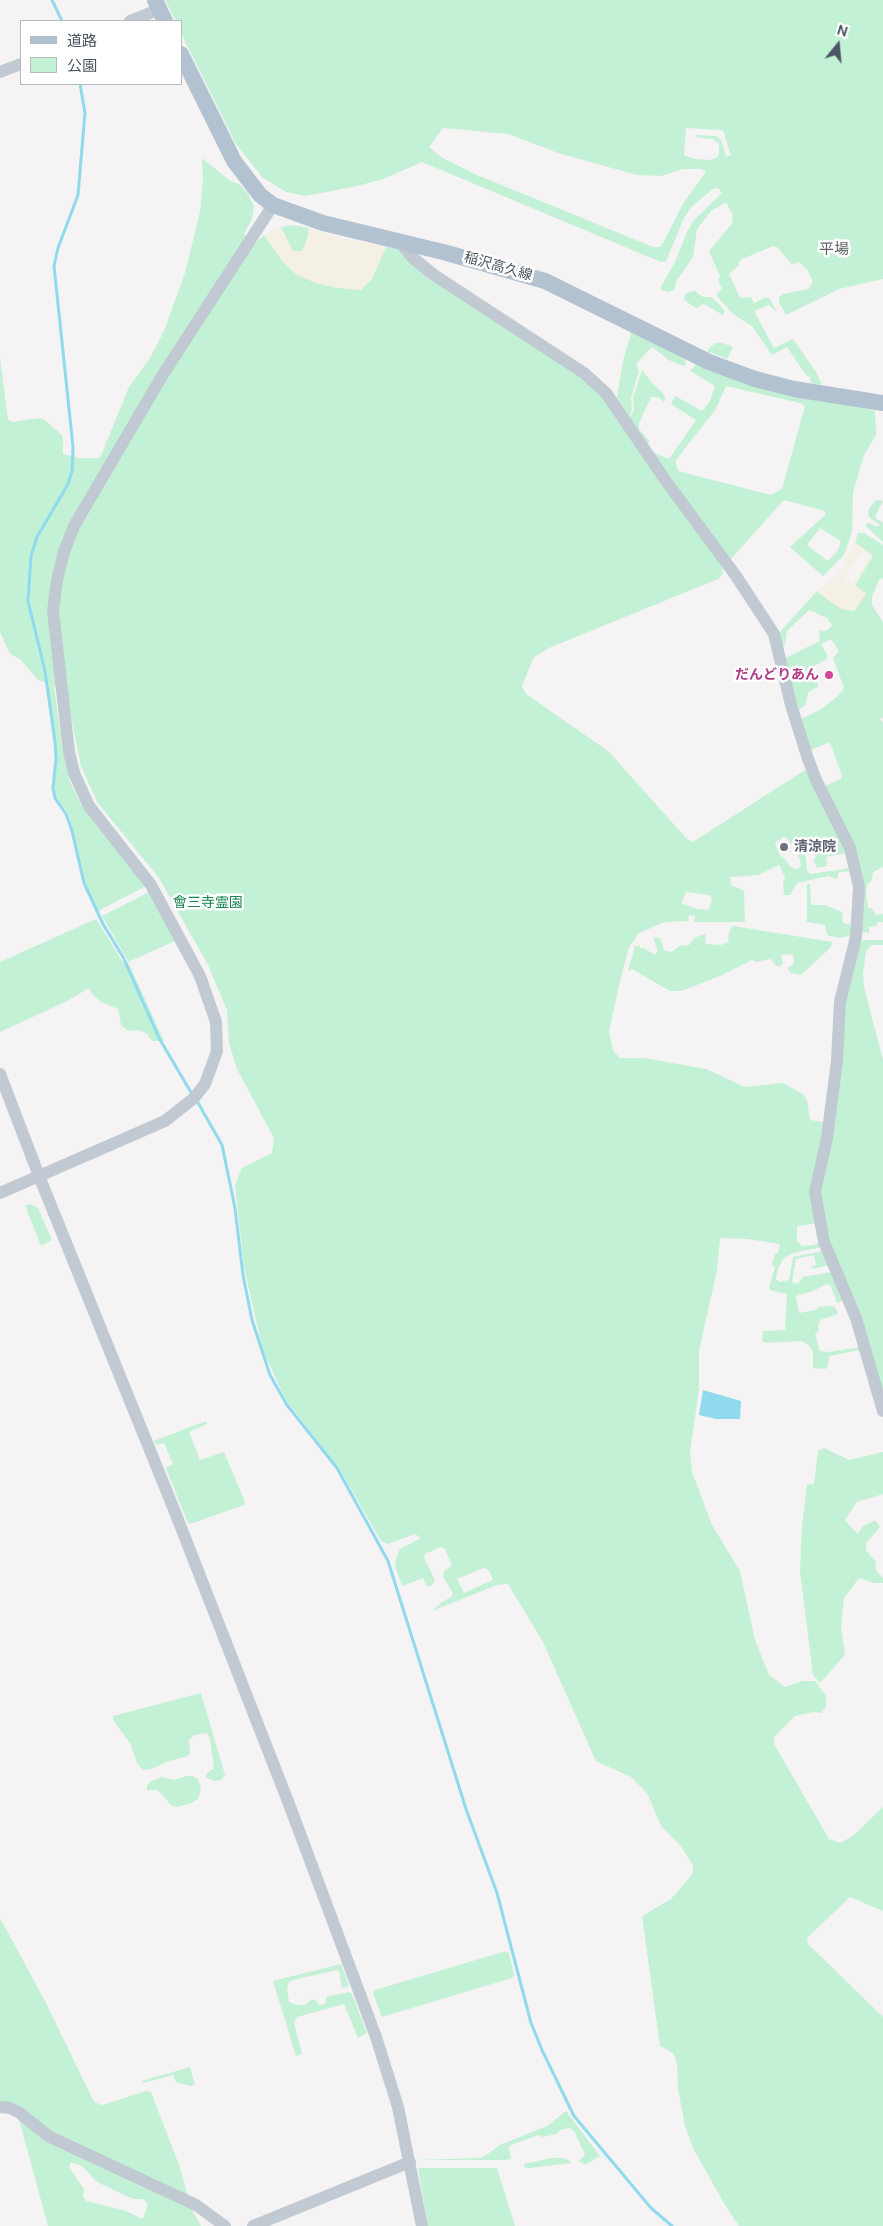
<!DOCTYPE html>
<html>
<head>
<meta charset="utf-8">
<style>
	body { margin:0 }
	#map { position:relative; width:883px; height:2226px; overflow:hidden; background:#f5f3f3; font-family:"DM Sans","Noto Sans JP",sans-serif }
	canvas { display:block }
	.legend { position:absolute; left:20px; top:20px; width:162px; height:65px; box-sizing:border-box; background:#fff; border:1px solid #b7bbc0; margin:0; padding:6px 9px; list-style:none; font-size:15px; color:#4a5661 }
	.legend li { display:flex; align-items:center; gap:10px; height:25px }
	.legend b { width:25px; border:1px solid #b7bbc0 }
	.north { position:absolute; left:813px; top:20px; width:50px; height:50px; -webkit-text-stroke:4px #fff; paint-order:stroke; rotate:17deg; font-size:14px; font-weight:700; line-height:20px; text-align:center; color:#4a5661 }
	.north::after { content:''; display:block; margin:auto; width:18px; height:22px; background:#4a5661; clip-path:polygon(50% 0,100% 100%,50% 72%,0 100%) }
</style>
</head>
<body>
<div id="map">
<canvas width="883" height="2226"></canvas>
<ul class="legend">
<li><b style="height:6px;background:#b3c2d1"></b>道路</li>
<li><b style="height:14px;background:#c3f1d5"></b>公園</li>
</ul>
<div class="north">N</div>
</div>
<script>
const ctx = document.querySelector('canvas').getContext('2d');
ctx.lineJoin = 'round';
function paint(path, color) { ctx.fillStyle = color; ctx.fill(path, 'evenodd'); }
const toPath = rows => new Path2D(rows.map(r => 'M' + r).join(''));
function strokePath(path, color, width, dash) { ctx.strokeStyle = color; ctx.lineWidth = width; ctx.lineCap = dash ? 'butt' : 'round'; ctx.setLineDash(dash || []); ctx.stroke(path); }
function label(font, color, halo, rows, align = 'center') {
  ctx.font = font + ' "DM Sans","Noto Sans JP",sans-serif'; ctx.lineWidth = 5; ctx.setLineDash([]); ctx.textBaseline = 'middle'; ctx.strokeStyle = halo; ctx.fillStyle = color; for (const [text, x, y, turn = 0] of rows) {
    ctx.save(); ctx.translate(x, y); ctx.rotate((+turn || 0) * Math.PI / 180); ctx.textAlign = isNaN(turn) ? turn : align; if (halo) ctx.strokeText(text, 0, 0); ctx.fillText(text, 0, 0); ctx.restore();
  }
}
paint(toPath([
	[165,0,883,0,883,279,839,289,786,315,779,302,779,297,783,294,809,289,813,282,807,269,799,262,792,265,777,247,773,246,740,260,738,266,729,274,740,298,751,297,754,303,766,297,770,299,777,312,769,305,754,311,774,348,793,339,816,372,822,385,811,383,810,377,806,375,787,347,772,355,752,326,733,314,716,295,722,289,718,280,720,276,709,251,732,224,733,215,726,202,711,211,697,229,693,257,677,280,674,290,669,292,661,290,661,286,675,262,687,232,694,220,722,193,718,188,713,189,692,206,684,218,666,261,661,262,422,162,383,179,357,186,306,196,286,192,262,177,236,144,181,33,181,21,176,21],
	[443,128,509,134,558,153,637,175,661,176,683,169,701,169,706,172,684,202,663,243,660,247,653,247,477,175,441,157,429,147],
	[686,128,723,130,731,156,726,156,721,140,716,136,696,135,695,137,713,139,719,144,719,154,716,158,709,160,695,159,684,155],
	[202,158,229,180,240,185,248,194,254,206,252,219,244,234,254,244,264,235,284,263,384,250,386,247,401,250,595,385,722,566,723,574,718,579,549,648,534,657,522,686,526,694,608,751,687,839,693,842,805,770,809,771,847,853,826,857,827,866,817,868,813,859,816,858,813,849,805,852,807,870,810,874,852,868,853,871,839,872,837,879,828,876,797,883,790,895,784,895,783,884,785,877,779,865,758,875,730,877,731,885,744,891,745,922,694,922,695,916,689,915,688,921,665,922,639,933,629,947,620,981,609,1031,613,1051,620,1058,644,1058,706,1069,745,1087,783,1083,803,1094,807,1100,810,1120,832,1123,844,1003,859,942,865,940,883,940,883,945,871,945,866,951,863,974,864,987,883,1060,883,1403,821,1223,797,1226,797,1241,802,1246,814,1245,818,1243,818,1239,822,1247,793,1253,784,1258,778,1268,776,1279,779,1282,789,1280,793,1257,823,1251,829,1265,813,1269,811,1266,816,1265,814,1255,796,1259,792,1282,798,1284,803,1277,832,1272,844,1300,837,1303,831,1286,827,1284,811,1292,798,1295,796,1297,799,1313,815,1310,819,1307,829,1306,835,1307,838,1314,820,1320,818,1325,819,1331,815,1334,820,1351,829,1352,860,1347,860,1350,829,1356,828,1366,825,1369,813,1368,813,1352,809,1345,802,1341,765,1343,762,1341,763,1331,785,1330,787,1294,770,1290,769,1288,775,1267,772,1265,775,1254,778,1253,780,1244,748,1239,720,1238,717,1270,699,1351,699,1390,690,1451,692,1472,712,1525,740,1571,755,1640,769,1675,785,1687,803,1681,815,1681,826,1696,826,1707,821,1713,813,1712,795,1716,774,1737,774,1744,829,1839,840,1843,853,1836,883,1807,883,1911,850,1897,807,1938,808,1944,883,2017,883,2226,739,2226,725,2205,693,2148,685,2126,678,2089,677,2063,673,2053,660,2046,642,1916,671,1899,692,1875,693,1865,680,1845,661,1826,647,1793,631,1777,596,1761,543,1642,508,1584,497,1585,432,1611,442,1602,451,1597,453,1593,443,1577,444,1571,452,1566,445,1549,441,1547,425,1554,424,1557,435,1581,432,1585,427,1587,423,1578,402,1586,395,1566,397,1556,400,1549,421,1538,415,1534,388,1544,381,1541,340,1470,286,1400,263,1351,244,1267,235,1185,242,1168,272,1153,274,1138,237,1069,229,1043,227,1010,208,965,159,878,97,802,81,766,66,693,54,686,63,753,70,782,81,804,146,886,98,911,85,882,68,813,56,797,54,789,57,759,48,683,38,680,20,659,10,654,0,632,0,357,8,420,13,422,39,418,45,420,63,436,63,454,80,458,100,458,129,387,150,358,164,331,185,273,200,212,203,179],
	[784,837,788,839,800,859,801,867,796,869,792,868,783,857,780,856,775,843],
	[686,892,709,895,712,898,709,910,697,909,681,903],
	[483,1568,489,1570,493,1580,464,1593,457,1579],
	[294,225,309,228,306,244,302,251,292,251,281,227],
	[695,291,703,297,711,297,716,301,725,311,723,315,704,304,696,308,684,300,686,293],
	[636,331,684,357,686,365,684,366,669,360,652,347,636,364,639,371,631,398,632,410,629,417,617,397,623,361,631,333],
	[715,343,722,343,733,347,727,359,707,351],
	[697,363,875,411,876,435,864,455,853,492,852,532,844,555,823,576,790,547,825,515,825,511,784,500,729,561,654,453,669,459,696,420,671,404,675,396,702,411,710,401,715,386,690,371],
	[726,386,800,403,805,406,782,489,771,495,678,471,675,461,716,409],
	[820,528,841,541,838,550,828,561,807,545],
	[642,370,653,384,662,392,665,398,664,402,658,397,651,397,639,423,639,429,650,442,645,445,628,420,634,411,633,397],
	[876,500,883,501,875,516,877,519,883,523,883,542,865,525,869,523,878,527,880,525,870,518,868,514,870,507],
	[858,533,864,533,883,545,883,578,879,580,872,597,872,605,883,622,883,717,880,719,883,723,883,867,873,872,872,880,867,885,866,893,868,908,871,908,876,915,883,914,883,922,877,922,877,926,869,927,869,933,860,931,863,908,825,786,841,779,842,776,830,742,811,750,799,720,820,710,838,696,844,688,833,658,839,651,831,639,821,644,827,654,827,659,810,668,818,684,818,687,808,692,806,704,802,708,796,710,785,658,820,641,819,630,826,631,832,625,827,618,809,610,787,631,785,645,781,647,779,637,780,632,817,591,832,603,855,610,866,594,855,586,872,555,855,543],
	[807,884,810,884,811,905,825,905,842,912,843,923,851,925,853,931,849,936,839,938,827,935,825,925,807,922],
	[149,892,175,941,128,962,164,1041,152,1041,147,1034,139,1030,128,1031,121,1025,118,1009,101,1002,92,994,89,988,65,1002,0,1032,0,962,96,919,124,964,128,961,102,916],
	[733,926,832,942,831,947,801,975,791,973,788,970,789,966,792,966,794,961,793,954,781,955,783,963,780,967,775,965,771,959,756,962,752,960,720,976,681,991,670,991,632,969,628,971,635,946,640,946,640,948,644,948,655,955,658,951,653,937,660,938,664,950,671,952,680,946,689,945,694,938,705,934,706,944,721,945,728,942,729,932],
	[30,1204,38,1208,52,1240,41,1246,25,1205],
	[206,1421,207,1424,189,1432,200,1460,224,1452,245,1502,244,1505,190,1524,188,1523,166,1468,173,1464,164,1443,156,1445,154,1441],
	[824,1448,849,1460,883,1452,883,1494,857,1502,845,1520,858,1534,863,1526,874,1521,877,1522,880,1527,866,1543,866,1550,876,1562,876,1570,883,1578,883,1583,874,1583,859,1578,844,1598,841,1626,845,1655,820,1683,813,1675,800,1571,802,1526,807,1485,814,1484,818,1451],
	[201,1693,225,1775,221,1780,214,1781,206,1777,206,1774,214,1768,210,1739,207,1733,194,1735,189,1740,190,1752,188,1756,169,1761,152,1769,144,1770,140,1767,137,1763,130,1743,113,1720,113,1716],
	[186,1776,193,1776,198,1779,201,1789,198,1799,191,1803,177,1807,171,1805,158,1790,147,1790,147,1785,150,1782,162,1777,174,1780],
	[0,1918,45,2001,94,2102,102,2105,146,2091,151,2092,179,2165,192,2210,201,2226,48,2226,20,2123,13,2104,0,2101],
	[71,2162,82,2166,96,2181,107,2187,133,2199,143,2199,148,2204,143,2219,123,2210,86,2201,83,2197,84,2189,69,2167],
	[506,1951,509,1953,514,1975,512,1978,382,2017,373,1993,375,1990],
	[341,1964,349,1986,347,1987,342,1988,339,1971,337,1970,293,1980,289,1982,287,1989,289,2002,298,2005,305,2005,312,1999,317,2001,319,2005,323,2005,326,2002,326,1997,349,1992,352,1994,367,2033,358,2038,344,2004,297,2017,294,2023,302,2054,296,2056,273,1981],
	[190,2067,195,2085,190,2086,176,2082,173,2075,143,2083,142,2081],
	[566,2111,600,2156,585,2165,579,2161,585,2154,574,2131,570,2128,560,2130,557,2134,542,2137,539,2135,511,2145,509,2147,511,2159,504,2160,415,2160,482,2158,500,2145,547,2126],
	[552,2158,563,2158,570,2161,571,2163,530,2168,525,2168,524,2164],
	[418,2168,497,2168,515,2226,428,2226]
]), '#c3f1d5');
paint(toPath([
	[281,227,293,251,302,251,308,237,309,228,333,236,386,247,372,279,361,290,337,288,316,283,297,275,284,263,264,235],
	[855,543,872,555,872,558,855,585,866,594,855,610,852,611,841,609,817,591,837,575],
	[862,551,870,557,852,584,844,578]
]), '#f5f0e5');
paint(toPath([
	[703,1390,741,1401,740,1419,716,1419,699,1415]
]), '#90daee');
strokePath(toPath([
	[52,0,62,21],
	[80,84,85,113,78,195,58,248,54,266,73,447,72,471,68,484,37,537,31,556,28,601,45,671,55,742,56,759,53,788,55,798,66,814,72,831,84,883,103,924,123,957,159,1038,192,1094],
	[197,1101,222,1145,235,1208,243,1275,252,1320,270,1375,287,1405,337,1468,388,1561,466,1809,497,1893,531,2023,542,2050,574,2116,651,2208,672,2226]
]), '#90daee', 3);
strokePath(toPath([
	[130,21,160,9],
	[0,72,21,64],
	[400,242,412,257,434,275,584,373,606,393,666,481,736,576,774,634,791,705,807,756,816,780,850,848,859,887,856,937,840,1002,837,1061,827,1138,815,1192,824,1242,856,1318,883,1411],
	[0,1074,39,1176,175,1512,289,1804,376,2037,398,2107,422,2226],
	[0,1193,165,1121,194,1098,205,1084,217,1051,216,1022,200,976,151,885,89,806,74,773,69,752,53,611,57,580,64,552,74,526,162,376,273,205],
	[0,2107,10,2108,20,2113,48,2136,196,2205,225,2226],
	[253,2226,410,2162]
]), '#c1cad2', 12);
strokePath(toPath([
	[155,0,165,21],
	[181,54,234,161,260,195,273,205,323,223,447,253,545,281,709,362,755,379,794,389,883,403]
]), '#b3c2d1', 16);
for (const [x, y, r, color] of [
	[829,675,5,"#d1479c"],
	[784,847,5,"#6b7280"]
]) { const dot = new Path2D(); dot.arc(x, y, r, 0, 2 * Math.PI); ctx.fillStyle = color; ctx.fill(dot); strokePath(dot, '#fff', 2); }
label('14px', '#4a5661', '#fff', [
	["稲沢高久線",498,267,16]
]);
label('bold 14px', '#b23c85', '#fff', [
	["だんどりあん",819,675]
], 'right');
label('bold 14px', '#5b616d', '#fff', [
	["清涼院",794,847]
], 'left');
label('14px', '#17864f', '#fff', [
	["會三寺霊園",208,903]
]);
label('15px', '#5f6368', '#fff', [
	["平場",834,250]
]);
</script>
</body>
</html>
